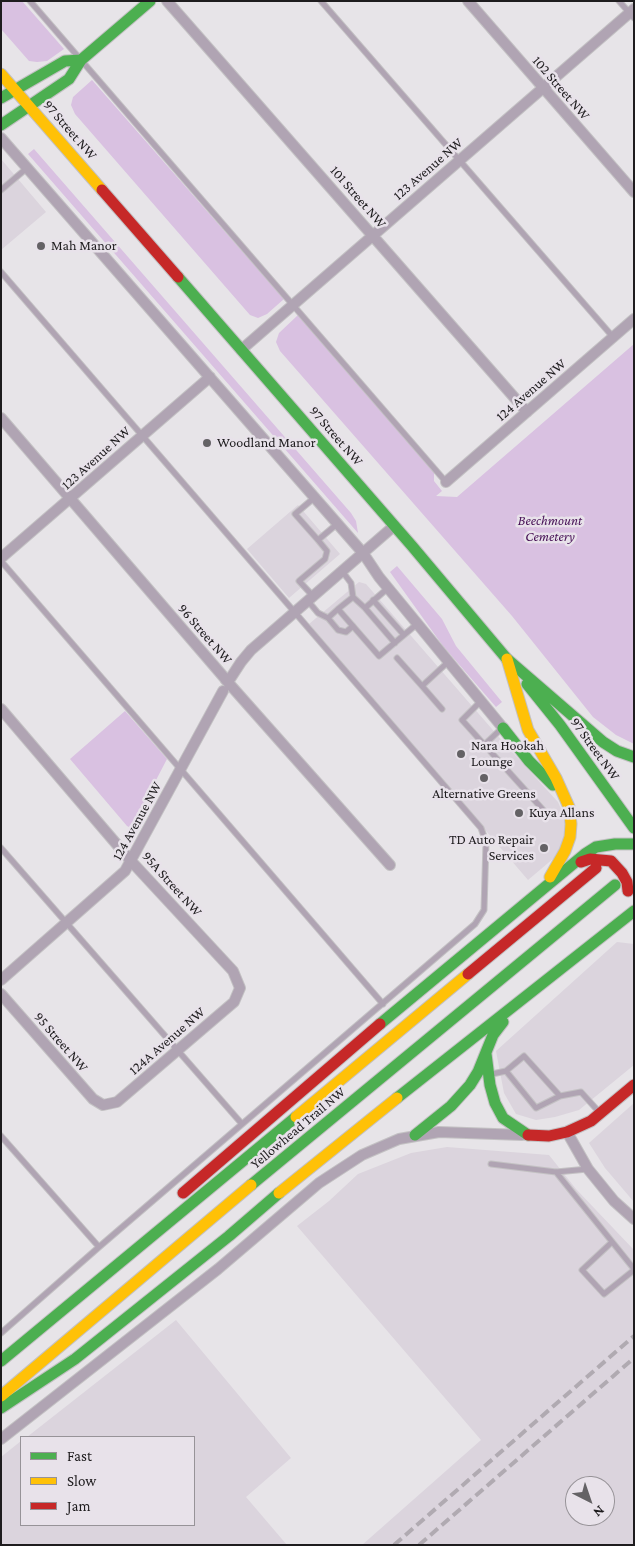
<!DOCTYPE html>
<html>
<head>
<meta charset="utf-8">
<style>
	body { margin:0 }
	#map { position:relative; width:635px; height:1546px; overflow:hidden; background:#e7e4e8; font-family:"Crimson Pro",serif }
	canvas { display:block }
	.frame { position:absolute; inset:0; border:2px solid #1e1c1e; pointer-events:none }
	.legend { position:absolute; left:20px; top:1436px; width:175px; height:90px; box-sizing:border-box; background:#e8e2ea; border:1px solid #979398; margin:0; padding:6px 9px; list-style:none; font-size:15px; color:#1e1c1e }
	.legend li { display:flex; align-items:center; gap:10px; height:25px }
	.legend b { width:25px; border:1px solid #979398 }
	.north { position:absolute; left:565px; top:1476px; width:50px; height:50px; box-sizing:border-box; background:#e8e2ea; border:1px solid #979398; border-radius:50%; rotate:139deg; font-size:14px; font-weight:700; line-height:20px; text-align:center; color:#1e1c1e }
	.north::after { content:''; display:block; margin:auto; width:18px; height:22px; background:#646265; clip-path:polygon(50% 0,100% 100%,50% 72%,0 100%) }
</style>
</head>
<body>
<div id="map">
<canvas width="635" height="1546"></canvas>
<div class="frame"></div>
<ul class="legend">
<li><b style="height:6px;background:#4caf50"></b>Fast</li>
<li><b style="height:6px;background:#ffc107"></b>Slow</li>
<li><b style="height:6px;background:#c62828"></b>Jam</li>
</ul>
<div class="north">N</div>
</div>
<script>
const ctx = document.querySelector('canvas').getContext('2d');
ctx.lineJoin = 'round';
function paint(path, color) { ctx.fillStyle = color; ctx.fill(path, 'evenodd'); }
const toPath = rows => new Path2D(rows.map(r => 'M' + r).join(''));
function strokePath(path, color, width, dash) { ctx.strokeStyle = color; ctx.lineWidth = width; ctx.lineCap = dash ? 'butt' : 'round'; ctx.setLineDash(dash || []); ctx.stroke(path); }
function label(font, color, halo, rows, align = 'center') {
  ctx.font = font + ' "Crimson Pro",serif'; ctx.lineWidth = 5; ctx.setLineDash([]); ctx.textBaseline = 'middle'; ctx.strokeStyle = halo; ctx.fillStyle = color; for (const [text, x, y, turn = 0] of rows) {
    ctx.save(); ctx.translate(x, y); ctx.rotate((+turn || 0) * Math.PI / 180); ctx.textAlign = isNaN(turn) ? turn : align; if (halo) ctx.strokeText(text, 0, 0); ctx.fillText(text, 0, 0); ctx.restore();
  }
}
paint(toPath([
	[1,159,46,212,1,250],
	[298,505,340,554,289,598,247,549],
	[359,582,366,584,505,744,558,802,565,818,565,839,554,858,528,880,309,624],
	[617,942,634,944,634,1065,579,1110,555,1117,536,1120,516,1114,504,1093,496,1051],
	[634,1103,634,1202,605,1168,589,1143],
	[447,1147,549,1155,576,1189,634,1250,634,1545,362,1545,481,1440,297,1226,329,1201,358,1174,411,1153],
	[575,1486,605,1486,605,1516,575,1516],
	[176,1320,291,1458,246,1497,287,1545,1,1545,1,1457,21,1441,21,1525,194,1525,194,1437,27,1437]
]), '#dbd4dd');
paint(toPath([
	[1,1,22,1,64,49,47,61,37,62,29,61,1,29],
	[92,80,284,299,267,314,258,318,250,315,75,114,71,105,73,97],
	[34,149,351,513,356,521,358,533,28,154],
	[298,315,434,471,434,481,442,491,436,496,457,497,634,344,634,744,616,735,593,717,512,616,280,351,276,342,279,333],
	[397,566,442,619,456,646,502,702,496,707,443,646,390,572],
	[125,711,167,759,131,828,127,826,70,759]
]), '#d9c1e1');
const lane = toPath([
	[30,1,446,482],
	[321,1,613,337],
	[619,1,634,18],
	[1,190,27,168],
	[1,272,481,828,486,842,484,910,475,924,99,1247,1,1333],
	[314,498,295,514,318,540,337,524],
	[1,561,383,1004],
	[342,571,351,583,353,597],
	[388,588,365,608,353,597,338,609,379,656,417,624],
	[313,596,299,581,325,559,327,551,318,540],
	[373,600,404,635],
	[308,601,318,613,328,618],
	[365,608,395,643],
	[338,609,328,618,338,630,346,632,353,626],
	[397,658,422,686],
	[481,701,462,720,545,812],
	[442,709,422,686,448,662],
	[484,745,500,730],
	[1,848,242,1124],
	[506,1071,536,1108,560,1096],
	[492,1074,506,1071,524,1056,560,1096,581,1092,600,1113],
	[1,1136,99,1247],
	[491,1164,556,1172,588,1169],
	[556,1172,634,1269],
	[612,1242,582,1270,604,1294,634,1270]
]);
const street = toPath([
	[167,1,527,412],
	[468,1,634,192],
	[1,138,363,553,379,577,503,728],
	[241,350,634,9],
	[1,418,228,682,241,662,251,650,394,526],
	[446,482,634,319],
	[1,558,210,377],
	[225,679,390,865],
	[1,709,131,861,233,971,240,988,234,1002,117,1102,103,1105,93,1099,1,994],
	[1,980,125,871,223,691],
	[567,1132,588,1169,614,1201,634,1219],
	[1,1439,218,1269,319,1183,362,1155,399,1139,439,1132,522,1135]
]);
const fast = toPath([
	[1,98,65,61,81,60],
	[1,125,69,79,81,60,150,1],
	[178,277,412,546,512,665],
	[507,659,603,742,617,751,634,757],
	[527,684,560,725,634,828],
	[503,728,529,761,553,785],
	[380,1024,585,854,596,847,615,844,634,844],
	[486,1054,490,1085,495,1103,503,1118,528,1135],
	[397,1098,634,911],
	[415,1135,451,1106,470,1085,478,1072,493,1035,503,1022],
	[251,1185,615,885],
	[1,1361,296,1117],
	[1,1408,75,1359,229,1236,279,1193]
]);
const slow = toPath([
	[1,74,102,190],
	[507,659,528,730,556,778,569,807,571,824,570,837,565,851,550,877],
	[296,1117,468,974],
	[279,1193,397,1098],
	[1,1396,251,1185]
]);
const jam = toPath([
	[102,190,178,277],
	[581,862,590,859,611,861,622,873,627,882,628,891],
	[468,974,596,868],
	[528,1135,549,1136,567,1132,591,1121,634,1085],
	[183,1193,380,1024]
]);
strokePath(lane, '#c3c1c3', 7);
strokePath(street, '#c3c1c3', 12);
strokePath(fast, '#c3c1c3', 13);
strokePath(slow, '#c3c1c3', 13);
strokePath(jam, '#c3c1c3', 13);
strokePath(lane, '#b0a4b3', 5);
strokePath(street, '#b0a4b3', 10);
strokePath(fast, '#4caf50', 11);
strokePath(slow, '#ffc107', 11);
strokePath(jam, '#c62828', 11);
strokePath(toPath([
	[394,1545,634,1336],
	[419,1545,634,1358]
]), '#b0aab1', 4, [10, 5]);
for (const [x, y, r, color] of [
	[41,246,5,"#646265"],
	[207,443,5,"#646265"],
	[461,754,5,"#646265"],
	[484,778,5,"#646265"],
	[519,813,5,"#646265"],
	[544,848,5,"#646265"]
]) { const dot = new Path2D(); dot.arc(x, y, r, 0, 2 * Math.PI); ctx.fillStyle = color; ctx.fill(dot); strokePath(dot, '#e8e2ea', 2); }
label('14px', '#1e1c1e', '#e8e2ea', [
	["102 Street NW",561,88,49],
	["97 Street NW",70,130,49],
	["123 Avenue NW",428,169,-41],
	["101 Street NW",358,197,49],
	["124 Avenue NW",531,390,-41],
	["97 Street NW",336,436,49],
	["123 Avenue NW",96,458,-42],
	["96 Street NW",205,634,49],
	["97 Street NW",595,749,54],
	["124 Avenue NW",137,821,-61],
	["95A Street NW",172,884,48],
	["124A Avenue NW",167,1041,-41],
	["95 Street NW",61,1042,49],
	["Yellowhead Trail NW",298,1128,-40]
]);
label('14px', '#1e1c1e', '#e8e2ea', [
	["Mah Manor",51,246],
	["Woodland Manor",217,443],
	["Nara Hookah",471,746],
	["Lounge",471,762],
	["Alternative Greens",484,794,"center"],
	["Kuya Allans",529,813],
	["TD Auto Repair",534,840,"right"],
	["Services",534,856,"right"]
], 'left');
label('italic 14px', '#471156', '#e8e2ea', [
	["Beechmount",550,521],
	["Cemetery",550,537]
]);
</script>
</body>
</html>
